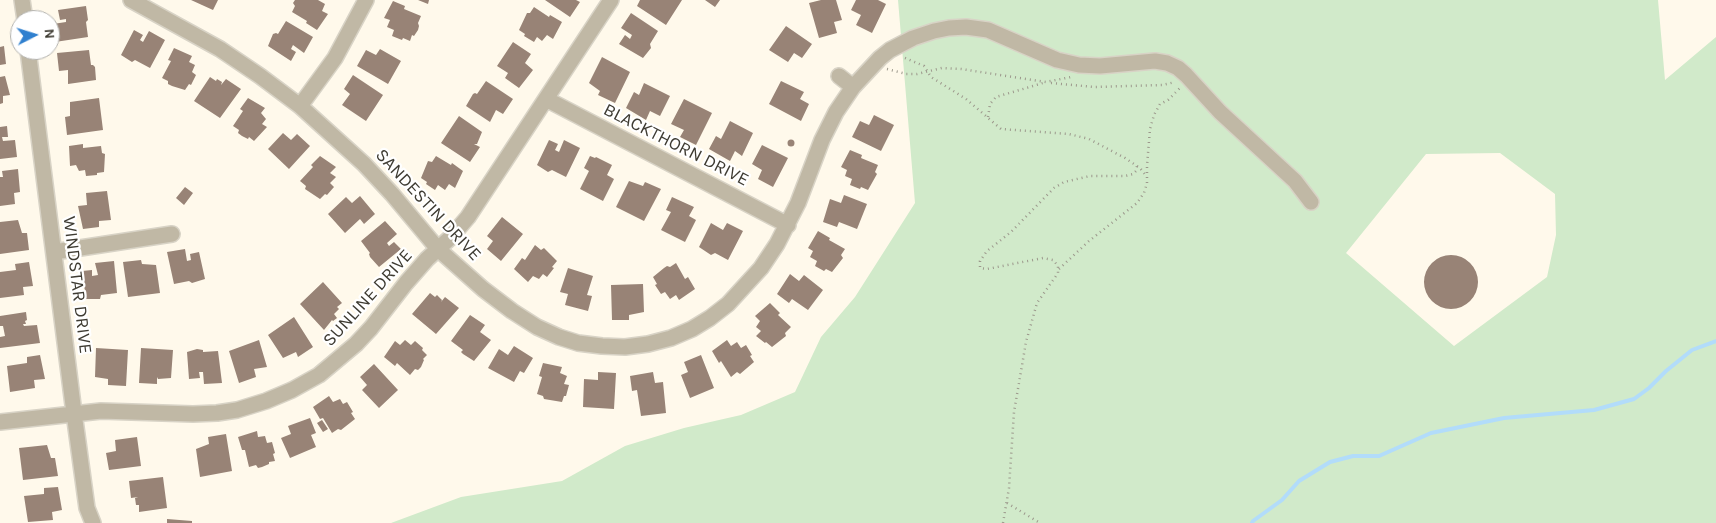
<!DOCTYPE html>
<html>
<head>
<meta charset="utf-8">
<style>
	body { margin:0 }
	#map { position:relative; width:1716px; height:523px; overflow:hidden; background:#fff9eb; font-family:Karla,sans-serif }
	canvas { display:block }
	.north { position:absolute; left:10px; top:10px; width:50px; height:50px; box-sizing:border-box; background:#fff; border:1px solid #b2b1ad; border-radius:50%; rotate:85deg; font-size:14px; font-weight:700; line-height:20px; text-align:center; color:#3e3b32 }
	.north::after { content:''; display:block; margin:auto; width:18px; height:22px; background:#3080cf; clip-path:polygon(50% 0,100% 100%,50% 72%,0 100%) }
</style>
</head>
<body>
<div id="map">
<canvas width="1716" height="523"></canvas>
<div class="north">N</div>
</div>
<script>
const ctx = document.querySelector('canvas').getContext('2d');
ctx.lineJoin = 'round';
function paint(path, color) { ctx.fillStyle = color; ctx.fill(path, 'evenodd'); }
const toPath = rows => new Path2D(rows.map(r => 'M' + r).join(''));
function strokePath(path, color, width, dash) { ctx.strokeStyle = color; ctx.lineWidth = width; ctx.lineCap = dash ? 'butt' : 'round'; ctx.setLineDash(dash || []); ctx.stroke(path); }
function label(font, color, halo, rows, align = 'center') {
  ctx.font = font + ' Karla,sans-serif'; ctx.lineWidth = 4.5; ctx.setLineDash([]); ctx.textBaseline = 'middle'; ctx.strokeStyle = halo; ctx.fillStyle = color; for (const [text, x, y, turn = 0] of rows) {
    ctx.save(); ctx.translate(x, y); ctx.rotate((+turn || 0) * Math.PI / 180); ctx.textAlign = isNaN(turn) ? turn : align; if (halo) ctx.strokeText(text, 0, 0); ctx.fillText(text, 0, 0); ctx.restore();
  }
}
paint(toPath([
	[898,0,1658,0,1665,80,1716,37,1716,523,391,523,461,497,562,481,625,446,684,428,741,415,795,392,821,337,855,297,915,203],
	[1500,153,1555,194,1556,235,1547,277,1454,346,1346,253,1426,154]
]), '#d1eaca');
strokePath(toPath([
	[1252,523,1253,521,1282,500,1299,481,1330,462,1353,456,1379,456,1431,433,1504,418,1594,410,1634,399,1649,388,1666,371,1692,350,1716,341]
]), '#b2dcfa', 4);
paint(toPath([
	[191,0,218,0,213,10],
	[295,0,318,0,325,4,322,11,328,14,317,30,306,23,307,21,292,12,295,6,293,3],
	[418,0,429,0,428,4],
	[545,0,576,0,580,2,570,17],
	[640,0,682,0,666,25,637,6],
	[705,0,720,0,715,7],
	[821,0,836,0,842,20,834,22,837,33,819,38,809,3],
	[856,0,878,0,886,4,872,33,856,25,861,15,851,10],
	[393,1,405,6,404,9,421,16,418,23,419,26,418,30,414,36,412,35,410,41,403,38,402,40,392,36,394,30,387,27,390,20,384,18],
	[86,6,88,20,86,22,88,37,55,42,53,24,66,22,66,19,60,20,58,10],
	[534,7,549,17,550,15,562,22,553,39,547,35,542,41,537,37,534,42,524,36,525,34,519,30,527,13,530,13],
	[631,13,658,31,650,44,651,48,643,58,619,44,625,35,630,39,632,35,621,28],
	[286,21,313,37,304,53,293,45,291,49,296,52,291,61,268,46,273,34,276,33,278,34],
	[786,26,812,44,802,58,794,53,788,62,769,50],
	[134,30,143,35,140,40,143,42,149,31,165,40,150,68,135,60,132,62,121,55],
	[513,42,531,54,525,63,533,70,519,88,505,78,508,73,497,66],
	[4,46,6,64,0,65,0,47],
	[174,48,192,56,189,62,195,65,192,72,196,75,191,85,189,84,185,90,172,86,168,84,168,81,162,78,171,61,168,60],
	[380,49,401,61,388,84,357,66,366,50,376,55],
	[89,50,91,65,93,65,95,67,96,80,68,84,68,70,59,71,57,53],
	[602,57,630,72,615,103,598,95,600,91,589,83],
	[353,75,383,95,366,121,342,105,350,94,344,89],
	[5,76,10,95,3,96,3,103,0,104,0,77],
	[210,77,216,81,217,79,222,82,221,85,226,79,241,89,220,118,194,101],
	[486,81,513,99,503,114,496,110,490,122,466,106,473,94,475,93,477,94],
	[781,81,804,92,800,99,809,104,801,121,769,104],
	[644,83,670,96,660,116,650,111,646,120,626,108,634,92,639,95],
	[99,98,103,130,67,135,65,117,70,116,70,102],
	[248,98,265,108,261,113,266,119,262,124,267,127,254,141,249,137,248,139,242,136,238,133,239,130,233,126,243,111,240,109],
	[684,99,712,113,696,145,680,137,684,130,671,124],
	[874,115,894,125,881,151,852,137,860,121,869,125],
	[459,116,482,132,477,144,474,144,480,147,470,162,441,143],
	[730,121,753,133,742,156,735,151,730,161,709,149,716,136,721,139],
	[7,126,8,137,2,137,3,141,15,140,17,157,0,159,0,127],
	[283,133,291,140,297,134,310,146,289,169,268,149],
	'787.5 143a3.5 3.5 0 1 1 7 0a3.5 3.5 0 1 1-7 0Z',
	[549,140,558,144,555,150,559,152,564,140,580,148,566,177,552,170,548,172,537,165],
	[83,144,83,148,101,146,102,153,105,154,104,172,97,173,97,175,86,176,85,170,79,171,76,165,70,166,69,146],
	[762,145,788,158,773,187,758,179,762,170,752,164],
	[850,150,862,155,861,158,878,165,875,172,877,174,868,190,861,187,860,189,850,185,852,179,845,176,847,170,841,167],
	[320,156,336,167,330,173,336,177,330,183,334,187,327,195,325,194,320,199,305,189,306,186,300,181,313,167,311,165],
	[436,156,451,165,452,163,463,171,455,188,449,184,445,190,438,185,435,190,426,184,427,182,421,178,428,161,432,162],
	[590,156,595,158,596,157,612,165,607,175,614,179,603,201,580,189,589,171,584,168],
	[18,169,20,192,14,193,15,204,0,206,0,177,3,177,2,171],
	[629,181,643,186,645,182,661,189,644,221,616,207],
	[185,187,193,193,184,205,176,198],
	[107,191,111,220,99,221,99,227,83,229,78,206,87,205,86,193],
	[844,195,867,204,857,229,839,222,837,227,823,222,830,199,841,203],
	[360,196,375,214,364,224,360,219,345,233,328,214,346,197,352,203],
	[672,197,694,207,689,216,696,220,685,242,661,230,671,212,666,210],
	[502,217,523,234,501,261,487,249,493,241,487,236],
	[18,220,22,233,27,233,29,250,0,254,0,222],
	[385,221,397,234,387,243,389,246,394,242,401,249,379,267,370,257,369,254,370,253,361,241],
	[711,223,723,230,727,223,743,231,728,260,715,253,711,255,699,247],
	[818,231,830,238,829,240,845,249,841,255,843,258,832,272,826,269,824,271,815,266,817,261,810,257,813,251,808,248],
	[535,245,541,250,544,248,557,261,552,267,554,268,547,277,543,274,539,279,533,276,528,282,514,269,522,258,525,260],
	[185,249,187,261,191,260,190,254,199,252,205,279,192,283,189,281,174,284,167,252],
	'1424 282a27 27 0 1 1 54 0a27 27 0 1 1-54 0Z',
	[141,260,142,264,156,265,160,293,128,297,123,262],
	[114,261,117,293,101,295,100,299,86,299,82,271,92,270,92,276,98,275,95,263],
	[29,262,33,286,23,287,24,295,0,298,0,272,16,270,15,264],
	[676,263,685,279,688,277,695,289,679,300,676,295,670,299,665,292,661,294,655,285,657,284,653,277,664,268,667,266,670,267],
	[568,268,593,276,587,295,592,296,588,311,565,305,568,294,560,292],
	[790,274,799,281,804,275,823,290,808,310,792,299,789,303,777,294],
	[323,282,342,303,337,307,339,309,334,314,337,318,333,321,332,320,324,330,300,304],
	[643,284,644,312,629,315,629,320,612,320,611,285],
	[430,293,435,297,437,295,442,300,441,302,445,297,459,308,436,334,412,314],
	[770,303,780,313,778,315,791,327,785,333,786,336,772,347,766,342,765,343,756,336,761,331,756,327,760,321,755,316],
	[26,312,27,320,25,321,26,324,23,324,24,326,37,325,40,343,0,348,0,337,5,336,3,326,0,326,0,316],
	[470,315,485,325,480,332,491,340,474,361,463,354,461,352,463,350,451,341],
	[294,317,313,347,298,357,296,352,283,358,268,335],
	[259,340,267,367,254,369,256,377,239,383,229,351],
	[405,340,411,345,415,341,423,348,422,350,427,355,423,359,424,360,421,367,418,370,415,369,410,375,397,363,395,366,384,357,395,341,400,345],
	[727,340,731,346,737,342,741,348,746,345,752,355,750,356,754,362,740,374,737,372,731,377,721,361,719,363,712,351],
	[514,346,533,358,524,373,520,371,514,382,488,368,499,349,508,355],
	[96,348,128,350,126,386,108,385,108,379,95,377],
	[141,348,173,350,171,378,158,379,157,377,157,384,139,383],
	[197,349,203,350,203,352,218,351,222,383,204,384,203,372,199,372,200,378,189,379,187,352],
	[40,355,45,379,34,380,35,388,10,392,7,366,27,363,27,357],
	[701,355,714,388,690,398,681,375,688,372,684,362],
	[543,363,562,367,560,373,567,376,564,384,569,385,566,396,564,396,562,402,544,399,543,396,537,394,542,377,539,376],
	[374,364,398,390,379,408,362,390,367,385,360,377],
	[598,372,616,373,614,409,583,407,584,379,598,380],
	[653,372,655,383,663,382,666,413,641,416,637,390,632,391,630,376],
	[329,396,333,402,340,399,343,404,347,402,353,412,351,413,355,419,341,430,338,429,332,433,323,418,320,419,313,407],
	[310,418,316,433,311,435,316,447,290,458,281,438,291,434,288,426],
	[322,420,328,429,323,432,317,423],
	[257,431,258,437,265,436,267,443,272,442,275,453,273,454,275,461,269,462,269,464,262,467,258,468,256,465,249,467,245,450,242,450,238,437],
	[226,434,232,471,200,477,196,449,209,444,208,437],
	[137,437,141,466,109,470,106,453,116,451,115,440],
	[47,445,51,458,55,458,58,476,23,480,19,448],
	[163,477,167,508,139,512,139,505,136,505,135,498,138,497,131,498,129,481],
	[58,487,62,510,52,512,53,520,28,522,24,496,44,494,44,488],
	[167,519,192,521,192,523,167,523]
]), '#988376');
const minor = toPath([
	[22,0,25,20],
	[131,0,220,49,260,76,300,106,364,164,392,194,438,249,483,289,512,311,537,327,559,337,578,343,602,346,625,347,648,344,671,338,692,329,710,318,728,304,761,268,777,244,798,203,822,140,836,112,853,87,880,58,890,50,913,38,934,31,949,28,966,27,988,30,1057,60,1079,65,1100,66,1155,61,1167,63,1178,68,1186,75,1220,112,1295,181,1311,202],
	[28,50,74,413,87,508,93,523],
	[839,76,853,87],
	[546,99,788,225],
	[300,106,335,58,366,0],
	[54,252,172,234],
	[0,422,101,411,193,414,217,413,237,410,266,401,292,390,319,375,356,344,371,328,406,283,427,259,450,238,468,217,611,0]
]);
strokePath(minor, '#d8d3c6', 18);
strokePath(toPath([
	[905,58,924,66,931,77,966,99,1001,129,1069,134,1089,139,1125,158,1140,168,1147,177],
	[887,69,906,74,917,74,942,68,961,69,1046,82,1071,77],
	[1051,83,1094,87,1163,85,1175,82],
	[988,117,990,104,996,97,1043,83],
	[1059,269,1089,241,1137,203,1144,193,1147,183,1147,166,1150,129,1154,115,1160,104,1168,100,1180,88],
	[1007,503,1040,523],
	[1003,523,1009,488,1014,412,1026,342,1037,303,1058,273,1058,266,1053,260,1043,258,987,269,980,268,980,261,987,251,1011,232,1054,188,1064,182,1090,176,1125,176,1133,174,1136,171,1137,166]
]), '#9c988c', 2.5, [1, 4]);
strokePath(minor, '#c0b8a5', 15);
label('18px', '#3e3b32', '#fff', [
	["BLACKTHORN DRIVE",676,145,27],
	["SANDESTIN DRIVE",428,205,47],
	["WINDSTAR DRIVE",77,285,83],
	["SUNLINE DRIVE",368,298,-48]
]);
</script>
</body>
</html>
